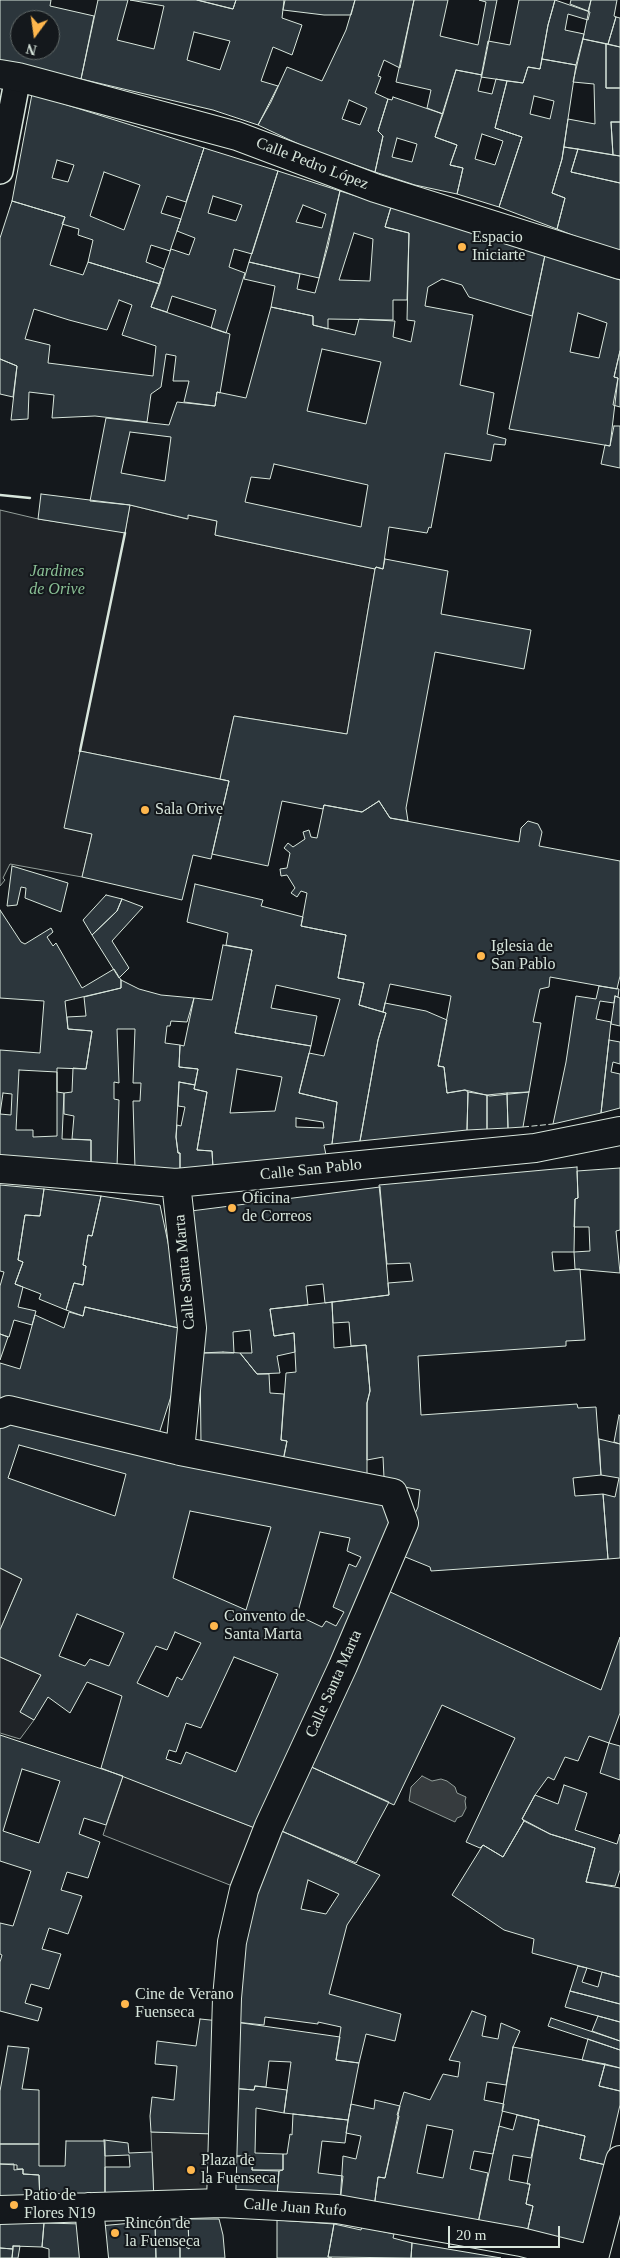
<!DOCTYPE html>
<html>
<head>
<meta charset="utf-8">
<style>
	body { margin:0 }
	#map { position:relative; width:620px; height:2258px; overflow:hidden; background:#14181c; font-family:"Times New Roman",serif }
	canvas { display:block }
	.north { position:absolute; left:10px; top:10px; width:50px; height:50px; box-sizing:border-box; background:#14181c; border:1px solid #626a69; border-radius:50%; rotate:194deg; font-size:14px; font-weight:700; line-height:20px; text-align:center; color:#d8e6dc }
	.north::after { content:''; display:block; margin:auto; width:18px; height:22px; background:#ffb74d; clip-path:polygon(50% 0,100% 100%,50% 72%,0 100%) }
	.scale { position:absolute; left:448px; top:2226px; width:112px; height:22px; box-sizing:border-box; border:2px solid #d8e6dc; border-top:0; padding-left:6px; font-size:15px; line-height:18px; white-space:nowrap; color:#d8e6dc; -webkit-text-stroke:4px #14181c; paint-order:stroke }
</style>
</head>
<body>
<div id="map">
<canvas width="620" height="2258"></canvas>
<div class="north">N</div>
<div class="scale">20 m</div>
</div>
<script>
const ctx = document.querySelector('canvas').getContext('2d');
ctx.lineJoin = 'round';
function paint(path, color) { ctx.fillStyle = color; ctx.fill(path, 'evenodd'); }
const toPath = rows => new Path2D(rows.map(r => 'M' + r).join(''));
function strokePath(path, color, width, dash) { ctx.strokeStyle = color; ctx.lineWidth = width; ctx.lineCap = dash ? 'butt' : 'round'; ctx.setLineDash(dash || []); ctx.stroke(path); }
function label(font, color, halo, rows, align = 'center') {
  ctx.font = font + ' "Times New Roman",serif'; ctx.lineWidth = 4; ctx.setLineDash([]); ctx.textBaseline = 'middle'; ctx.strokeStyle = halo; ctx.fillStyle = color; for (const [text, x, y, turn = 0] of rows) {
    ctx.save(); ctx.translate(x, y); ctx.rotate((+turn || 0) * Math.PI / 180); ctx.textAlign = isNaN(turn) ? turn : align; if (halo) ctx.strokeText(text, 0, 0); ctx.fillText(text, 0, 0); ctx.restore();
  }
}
const green = toPath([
	[130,505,187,519,188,515,217,521,215,535,375,569,347,734,234,716,220,779,80,751,65,828,92,834,82,877,10,864,3,878,5,880,0,886,0,510,38,519,125,532,130,505],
	[0,1568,22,1579,0,1630,0,1568],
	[0,1657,41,1675,20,1712,34,1720,20,1739,0,1733,0,1657],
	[123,1776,260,1830,240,1889,103,1835,123,1776]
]);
paint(green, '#202428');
strokePath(green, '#939e99', 1);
const parking = toPath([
	[151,2132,230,2134,229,2192,154,2201,151,2132]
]);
paint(parking, '#24282b');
strokePath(parking, '#939e99', 1);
const water = toPath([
	[422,1776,432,1781,441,1779,447,1781,455,1787,457,1793,466,1797,465,1801,466,1808,462,1816,457,1818,455,1822,409,1801,411,1787,422,1776]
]);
paint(water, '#363b3e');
strokePath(water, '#939e99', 1);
const building = toPath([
	[0,0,51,0,50,6,94,16,81,79,0,61,0,0],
	[20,20,50,20,50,50,20,50,20,20],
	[98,0,128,0,117,40,154,49,164,6,130,0,197,0,233,9,236,0,284,0,282,18,302,25,292,55,273,47,261,81,278,86,258,125,213,110,81,79,98,0],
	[194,32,230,41,220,70,187,60,194,32],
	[197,0,236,0,233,9,197,0],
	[285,0,355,0,351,15,324,15,283,10,285,0],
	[355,0,414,0,400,68,384,60,378,76,381,77,375,93,388,99,378,131,383,136,375,172,309,149,258,125,271,102,287,67,322,81,346,30,355,0],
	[349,100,367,108,360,125,342,119,349,100],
	[414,0,448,0,440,36,478,45,486,2,479,0,497,0,482,75,456,70,443,114,427,108,431,90,396,82,414,0],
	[519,0,555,0,548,25,540,69,528,67,523,83,481,77,488,41,510,45,519,0],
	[555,0,590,12,588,20,568,14,565,30,584,34,576,65,542,59,548,25,555,0],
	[571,0,591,0,588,11,570,4,571,0],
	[591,0,617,0,614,16,616,17,608,44,583,39,591,0],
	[616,17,620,18,620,47,608,44,616,17],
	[583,39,606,44,606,88,620,88,620,122,611,122,613,155,564,147,568,119,595,124,594,84,573,82,583,39],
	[606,44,620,47,620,88,606,88,606,44],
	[542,59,576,65,562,159,552,193,565,198,557,229,499,207,522,137,495,128,507,81,523,83,528,67,540,69,542,59],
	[534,96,554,101,550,119,530,114,534,96],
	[456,70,482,75,478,91,492,94,496,79,507,81,495,128,522,137,499,207,457,194,463,168,450,165,457,145,435,137,456,70],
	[482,134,503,141,495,165,475,159,482,134],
	[32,94,204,148,186,202,167,196,161,213,181,219,170,251,151,245,146,262,164,269,160,284,88,262,93,240,78,235,79,229,62,224,65,217,12,201,32,94],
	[57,160,74,165,68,182,52,178,57,160],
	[104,172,140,185,124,230,90,216,104,172],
	[393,97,443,114,435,137,457,145,450,165,463,168,457,194,415,185,375,172,383,136,378,131,388,99,392,100,393,97],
	[397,138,417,144,412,162,392,157,397,138],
	[611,122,620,122,620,156,613,155,611,122],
	[564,147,578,149,571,172,620,183,620,254,557,229,565,198,552,193,562,159,564,147],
	[204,148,278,171,252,254,234,249,229,267,245,273,226,333,211,328,216,310,172,296,167,312,151,307,171,249,189,255,195,238,177,231,204,148],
	[213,196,242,205,236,221,208,213,213,196],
	[578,149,620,156,620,183,571,172,578,149],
	[278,171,340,191,319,278,249,262,278,171],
	[303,205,326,214,322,228,296,222,303,205],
	[340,191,391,207,385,227,409,233,407,300,393,300,393,320,328,319,328,329,313,325,313,316,271,307,275,286,244,279,249,262,300,274,297,289,315,293,328,246,340,191],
	[354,233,373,239,370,281,339,280,354,233],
	[12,201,65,217,50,265,83,275,88,262,160,284,151,307,230,334,220,393,217,392,215,406,184,402,189,381,173,381,176,356,166,354,161,387,151,394,147,422,95,416,52,418,54,395,29,392,28,419,11,420,17,366,0,359,0,238,12,201],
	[119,300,132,305,122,335,156,346,153,376,48,363,50,345,25,339,34,309,69,320,107,330,119,300],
	[391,207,545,255,532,316,469,297,462,285,442,279,428,287,425,306,473,315,460,385,494,393,487,434,506,439,505,445,494,444,491,461,445,453,431,528,429,527,427,533,389,527,383,569,376,567,375,569,215,535,217,521,188,515,188,519,130,505,90,501,106,418,169,425,177,402,215,406,217,392,246,398,271,307,313,316,313,325,355,335,359,319,395,321,393,337,411,342,415,321,407,320,409,233,385,227,391,207],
	[322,349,381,362,366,424,307,411,322,349],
	[130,432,171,437,165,481,121,473,130,432],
	[274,464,368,485,361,527,245,502,251,477,270,479,274,464],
	[545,255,620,280,620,351,614,377,618,378,610,446,509,429,545,255],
	[578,313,607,323,599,358,570,352,578,313],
	[620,351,620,407,613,405,618,378,614,377,620,351],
	[0,359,17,366,13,397,0,394,0,359],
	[614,426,620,426,620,468,601,464,605,445,610,446,614,426],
	[41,494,130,505,125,533,38,519,41,494],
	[385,559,448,571,441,614,531,630,524,669,435,652,406,808,408,821,390,818,379,801,362,812,324,805,323,809,282,801,268,866,212,854,229,781,220,779,234,716,347,734,375,569,376,567,383,569,385,559],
	[80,751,229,781,211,859,193,855,182,900,82,877,92,834,64,828,80,751],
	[379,801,390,818,519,842,521,828,528,821,538,824,542,832,539,846,620,861,620,976,617,989,550,977,549,987,540,989,533,1022,541,1023,529,1092,490,1096,465,1090,447,1093,444,1067,438,1066,451,996,390,984,383,1012,359,1005,364,983,338,978,346,935,301,926,307,893,301,891,297,897,291,893,295,888,287,875,281,876,280,869,287,868,290,853,284,848,288,843,293,847,305,839,303,832,309,830,311,837,317,838,324,805,362,812,379,801],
	[12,866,68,883,61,912,25,898,26,888,21,887,17,905,7,906,12,866],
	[195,884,263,900,261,906,303,917,301,926,346,935,338,978,364,983,359,1005,386,1013,378,1040,360,1141,332,1144,337,1102,299,1093,309,1053,324,1056,340,999,276,985,271,1008,317,1016,311,1046,235,1033,252,950,226,945,228,933,187,922,195,884],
	[106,895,122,899,117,911,92,935,83,920,106,895],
	[122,899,143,907,112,941,129,968,119,978,92,935,117,911,122,899],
	[0,910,21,942,25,944,51,928,53,932,47,937,53,946,56,943,82,988,114,969,121,980,121,988,65,1001,68,1029,92,1031,86,1069,57,1068,57,1092,64,1093,62,1139,91,1140,91,1169,0,1162,0,1050,40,1053,44,1001,0,998,0,910],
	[19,1070,57,1072,57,1136,33,1137,33,1130,16,1130,19,1070],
	[3,1093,12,1094,11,1115,0,1114,3,1093],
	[223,945,252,950,235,1033,311,1046,299,1093,337,1102,332,1144,324,1145,326,1155,213,1168,212,1151,197,1150,207,1092,194,1089,198,1069,179,1067,180,1045,184,1046,194,998,212,1000,223,945],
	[237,1069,282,1077,275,1111,230,1113,237,1069],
	[296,1118,323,1122,324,1128,296,1127,296,1118],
	[121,980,139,989,161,995,194,998,187,1022,171,1021,170,1026,167,1026,165,1043,180,1045,179,1067,198,1069,195,1085,179,1082,176,1137,178,1153,180,1153,180,1170,135,1169,133,1101,140,1101,141,1083,133,1083,135,1029,117,1029,119,1083,114,1082,114,1099,119,1100,117,1168,91,1167,91,1140,72,1139,74,1116,64,1114,64,1093,72,1092,73,1068,86,1069,92,1031,68,1029,67,1017,86,1016,84,997,121,988,121,980],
	[599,986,619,989,618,997,615,996,614,1003,600,1001,596,1019,611,1022,601,1113,553,1124,566,1062,576,996,596,999,599,986],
	[615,996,620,998,620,1026,611,1024,615,996],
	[385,1003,426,1011,447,1020,438,1066,444,1067,447,1093,465,1090,468,1092,467,1130,360,1141,378,1040,386,1013,383,1012,385,1003],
	[609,1040,620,1042,620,1064,613,1062,611,1072,620,1074,620,1108,601,1113,609,1040],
	[179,1082,195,1085,194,1089,207,1092,197,1150,212,1151,213,1168,180,1170,180,1153,178,1153,176,1137,177,1125,181,1126,185,1107,178,1106,179,1082],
	[468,1092,487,1095,487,1129,467,1130,468,1092],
	[529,1092,523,1127,508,1128,507,1093,529,1092],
	[507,1093,508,1128,487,1129,487,1095,507,1093],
	[577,1167,578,1198,575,1199,574,1252,552,1252,554,1271,580,1269,585,1340,566,1341,566,1346,418,1356,421,1415,577,1404,578,1408,596,1407,601,1475,573,1478,575,1496,603,1494,608,1559,431,1571,430,1567,398,1554,418,1507,420,1490,368,1480,384,1478,383,1457,367,1460,367,1403,370,1391,366,1345,351,1346,349,1322,333,1323,332,1302,389,1295,388,1283,413,1281,410,1263,387,1264,379,1185,577,1167],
	[620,1168,620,1230,616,1231,620,1273,575,1269,574,1252,590,1251,589,1227,574,1227,575,1199,578,1198,577,1171,620,1168],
	[0,1185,44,1189,40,1216,25,1215,18,1260,23,1262,15,1284,23,1287,18,1307,36,1311,32,1325,14,1320,9,1337,0,1334,0,1286,4,1272,0,1271,0,1185],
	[380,1187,389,1295,325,1303,323,1284,306,1286,308,1305,270,1309,274,1336,294,1333,295,1352,277,1356,280,1373,257,1374,240,1353,252,1353,250,1330,233,1332,234,1353,203,1353,183,1212,380,1187],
	[44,1189,101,1196,92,1236,88,1235,83,1265,86,1266,83,1285,74,1283,66,1310,39,1299,41,1294,15,1284,23,1262,18,1260,25,1215,40,1216,44,1189],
	[101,1196,160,1205,179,1294,183,1329,85,1307,83,1316,66,1310,74,1283,83,1285,86,1266,83,1265,88,1235,92,1236,101,1196],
	[332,1302,334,1348,366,1345,370,1391,367,1403,367,1477,283,1460,287,1441,281,1440,286,1373,296,1372,294,1333,274,1336,270,1309,332,1302],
	[85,1307,183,1329,174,1387,157,1440,0,1399,0,1363,20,1369,35,1315,64,1328,69,1312,83,1316,85,1307],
	[0,1334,8,1337,0,1360,0,1334],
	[223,1352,240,1353,257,1374,269,1374,270,1393,284,1394,281,1440,287,1441,283,1462,201,1445,200,1353,223,1352],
	[619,1415,620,1416,620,1444,614,1442,619,1415],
	[21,1423,379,1499,396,1528,260,1830,101,1768,122,1696,87,1682,70,1713,48,1697,34,1720,20,1712,41,1675,0,1657,0,1630,22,1579,0,1568,0,1428,7,1424,21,1423],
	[19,1445,126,1474,115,1516,8,1478,19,1445],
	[190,1511,271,1527,246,1610,173,1578,190,1511],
	[320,1532,350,1538,347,1551,361,1557,356,1567,349,1564,333,1607,344,1612,336,1626,326,1621,322,1627,297,1615,320,1532],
	[77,1614,124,1633,109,1666,90,1659,85,1666,59,1656,77,1614],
	[175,1632,201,1643,182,1680,177,1677,168,1697,137,1683,156,1646,167,1650,175,1632],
	[234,1657,278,1674,236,1772,186,1752,181,1764,166,1759,169,1750,176,1752,186,1723,201,1728,234,1657],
	[599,1439,620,1444,620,1558,608,1559,603,1494,615,1497,619,1478,601,1475,599,1439],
	[386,1590,601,1690,620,1637,620,1713,609,1743,589,1736,578,1761,565,1757,554,1780,548,1777,535,1795,522,1819,524,1821,503,1857,483,1845,480,1848,466,1842,515,1738,442,1705,394,1805,307,1765,386,1590],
	[0,1735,123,1776,106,1825,84,1818,79,1834,100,1842,88,1878,67,1872,61,1890,82,1896,68,1934,49,1928,42,1949,61,1954,49,1989,31,1984,25,2003,42,2008,38,2021,0,2011,0,1962,2,1955,0,1954,0,1923,13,1926,31,1871,0,1861,0,1735],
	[22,1769,60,1781,39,1843,3,1831,22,1769],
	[609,1743,620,1746,620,1780,600,1773,609,1743],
	[307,1765,389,1802,356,1863,277,1829,307,1765],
	[564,1785,587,1793,575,1830,617,1844,620,1834,620,1870,615,1886,586,1882,595,1848,550,1834,522,1819,535,1795,558,1804,564,1785],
	[524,1821,550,1834,595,1848,586,1882,620,1888,620,1977,532,1953,534,1939,504,1930,452,1895,483,1845,503,1857,524,1821],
	[277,1829,380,1875,347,1925,329,1994,401,2014,395,2041,366,2034,359,2063,336,2060,341,2027,318,2022,318,2024,265,2017,264,2025,235,2022,250,1913,277,1829],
	[308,1880,339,1894,326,1914,301,1909,308,1880],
	[578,1966,587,1968,582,1982,598,1987,602,1972,620,1977,620,2004,570,1991,578,1966],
	[570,1991,620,2004,620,2022,565,2007,570,1991],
	[472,2011,486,2016,482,2036,498,2039,501,2023,520,2031,513,2047,506,2085,487,2082,484,2100,504,2104,493,2154,474,2151,470,2169,488,2173,477,2228,374,2208,378,2177,385,2178,399,2116,397,2115,404,2092,430,2100,443,2074,458,2077,460,2062,449,2060,472,2011],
	[427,2125,453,2130,443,2178,417,2173,427,2125],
	[598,2016,620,2022,620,2041,592,2031,598,2016],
	[551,2018,620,2041,620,2050,548,2026,551,2018],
	[200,2019,220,2021,213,2134,151,2132,150,2116,152,2097,174,2100,177,2066,155,2064,157,2041,196,2046,200,2019],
	[235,2022,340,2037,336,2060,359,2063,348,2120,284,2113,291,2062,269,2061,266,2087,255,2086,254,2090,230,2088,235,2022],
	[588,2039,620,2050,620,2068,582,2060,588,2039],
	[8,2046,29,2048,22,2089,39,2090,39,2144,0,2144,0,2091,8,2046],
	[513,2047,605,2064,599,2086,620,2091,620,2105,606,2165,580,2159,585,2136,538,2125,539,2120,502,2111,513,2047],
	[605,2064,620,2068,620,2091,599,2086,605,2064],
	[255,2086,287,2090,284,2113,256,2108,255,2153,283,2154,283,2170,252,2170,253,2156,230,2156,230,2088,254,2090,255,2086],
	[375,2100,400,2106,385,2178,378,2177,374,2208,340,2203,343,2156,356,2159,361,2136,346,2133,351,2104,374,2109,375,2100],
	[293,2114,348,2120,345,2143,322,2141,318,2173,343,2176,340,2203,277,2196,279,2171,283,2170,283,2154,287,2154,290,2134,292,2135,293,2114],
	[517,2115,539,2120,531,2158,513,2155,509,2180,530,2184,526,2204,533,2206,526,2237,477,2228,499,2126,513,2130,517,2115],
	[538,2125,585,2136,580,2159,606,2165,585,2248,526,2237,533,2206,526,2204,530,2184,527,2184,538,2125],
	[104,2140,128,2143,129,2153,152,2152,154,2201,105,2203,105,2167,130,2167,129,2155,105,2156,104,2140],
	[66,2141,105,2141,105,2203,40,2203,39,2175,23,2174,23,2169,17,2169,17,2165,0,2164,0,2144,39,2144,39,2166,65,2166,66,2141],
	[230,2156,253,2156,252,2170,279,2171,277,2196,229,2192,230,2156],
	[0,2164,14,2164,14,2170,23,2169,23,2174,39,2175,40,2206,0,2204,0,2164],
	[188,2219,219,2219,223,2235,225,2258,180,2258,180,2242,189,2249,188,2219],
	[188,2219,189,2249,180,2242,180,2258,156,2258,155,2221,188,2219],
	[277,2220,334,2224,328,2257,332,2258,277,2258,277,2220],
	[0,2221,44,2223,42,2247,13,2246,13,2249,0,2248,0,2221],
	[155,2221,156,2258,103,2258,99,2226,155,2221],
	[44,2223,83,2224,87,2258,49,2258,49,2249,42,2247,44,2223],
	[334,2224,361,2230,362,2227,394,2234,393,2238,412,2243,411,2258,328,2257,334,2224],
	[412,2243,501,2258,411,2258,412,2243],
	[13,2246,20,2246,18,2258,12,2258,13,2246],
	[0,2248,13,2249,12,2258,0,2258,0,2248]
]);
paint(building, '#2c363c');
strokePath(building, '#d8e6dc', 1);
const pedestrian = toPath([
	[0,171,18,77]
]);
const minor = toPath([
	[0,74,18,77,237,136,375,188,620,265],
	[0,1169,176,1183,535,1148,620,1131],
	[176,1183,192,1328,180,1451],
	[0,1414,9,1410,180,1451,393,1493,404,1523,343,1666,269,1826,244,1890,232,1942,227,1998,221,2203],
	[89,2207,94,2258],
	[0,2210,221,2203,337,2209,521,2242,585,2258],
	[594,2258,620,2160]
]);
strokePath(pedestrian, '#d8e6dc', 28);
strokePath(minor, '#d8e6dc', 30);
strokePath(pedestrian, '#14181c', 25);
strokePath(minor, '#14181c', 28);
strokePath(toPath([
	[523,1127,553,1124]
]), '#d8e6dc', 1, [6, 2.5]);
strokePath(toPath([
	[0,495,30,498],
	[80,751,125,533]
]), '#d8e6dc', 2.5);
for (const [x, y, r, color] of [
	[462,247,5,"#ffb74d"],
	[145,810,5,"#ffb74d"],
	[481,956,5,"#ffb74d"],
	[232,1208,5,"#ffb74d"],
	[214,1626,5,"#ffb74d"],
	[125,2004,5,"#ffb74d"],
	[191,2170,5,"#ffb74d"],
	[14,2205,5,"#ffb74d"],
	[115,2233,5,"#ffb74d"]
]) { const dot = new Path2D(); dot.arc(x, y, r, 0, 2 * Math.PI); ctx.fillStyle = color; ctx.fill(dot); strokePath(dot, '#14181c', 2); }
label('16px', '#d8e6dc', '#14181c', [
	["Calle Pedro López",312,164,21],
	["Calle San Pablo",311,1170,-6],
	["Calle Santa Marta",185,1272,-95],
	["Calle Santa Marta",334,1684,-66],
	["Calle Juan Rufo",295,2208,4]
]);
label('16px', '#d8e6dc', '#14181c', [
	["Espacio",472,238],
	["Iniciarte",472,256],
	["Sala Orive",155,810],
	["Iglesia de",491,947],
	["San Pablo",491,965],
	["Oficina",242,1199],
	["de Correos",242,1217],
	["Convento de",224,1617],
	["Santa Marta",224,1635],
	["Cine de Verano",135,1995],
	["Fuenseca",135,2013],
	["Plaza de",201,2161],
	["la Fuenseca",201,2179],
	["Patio de",24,2196],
	["Flores N19",24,2214],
	["Rincón de",125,2224],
	["la Fuenseca",125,2242]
], 'left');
label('italic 16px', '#8ac095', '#14181c', [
	["Jardines",57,572],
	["de Orive",57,590]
]);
</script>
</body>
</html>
